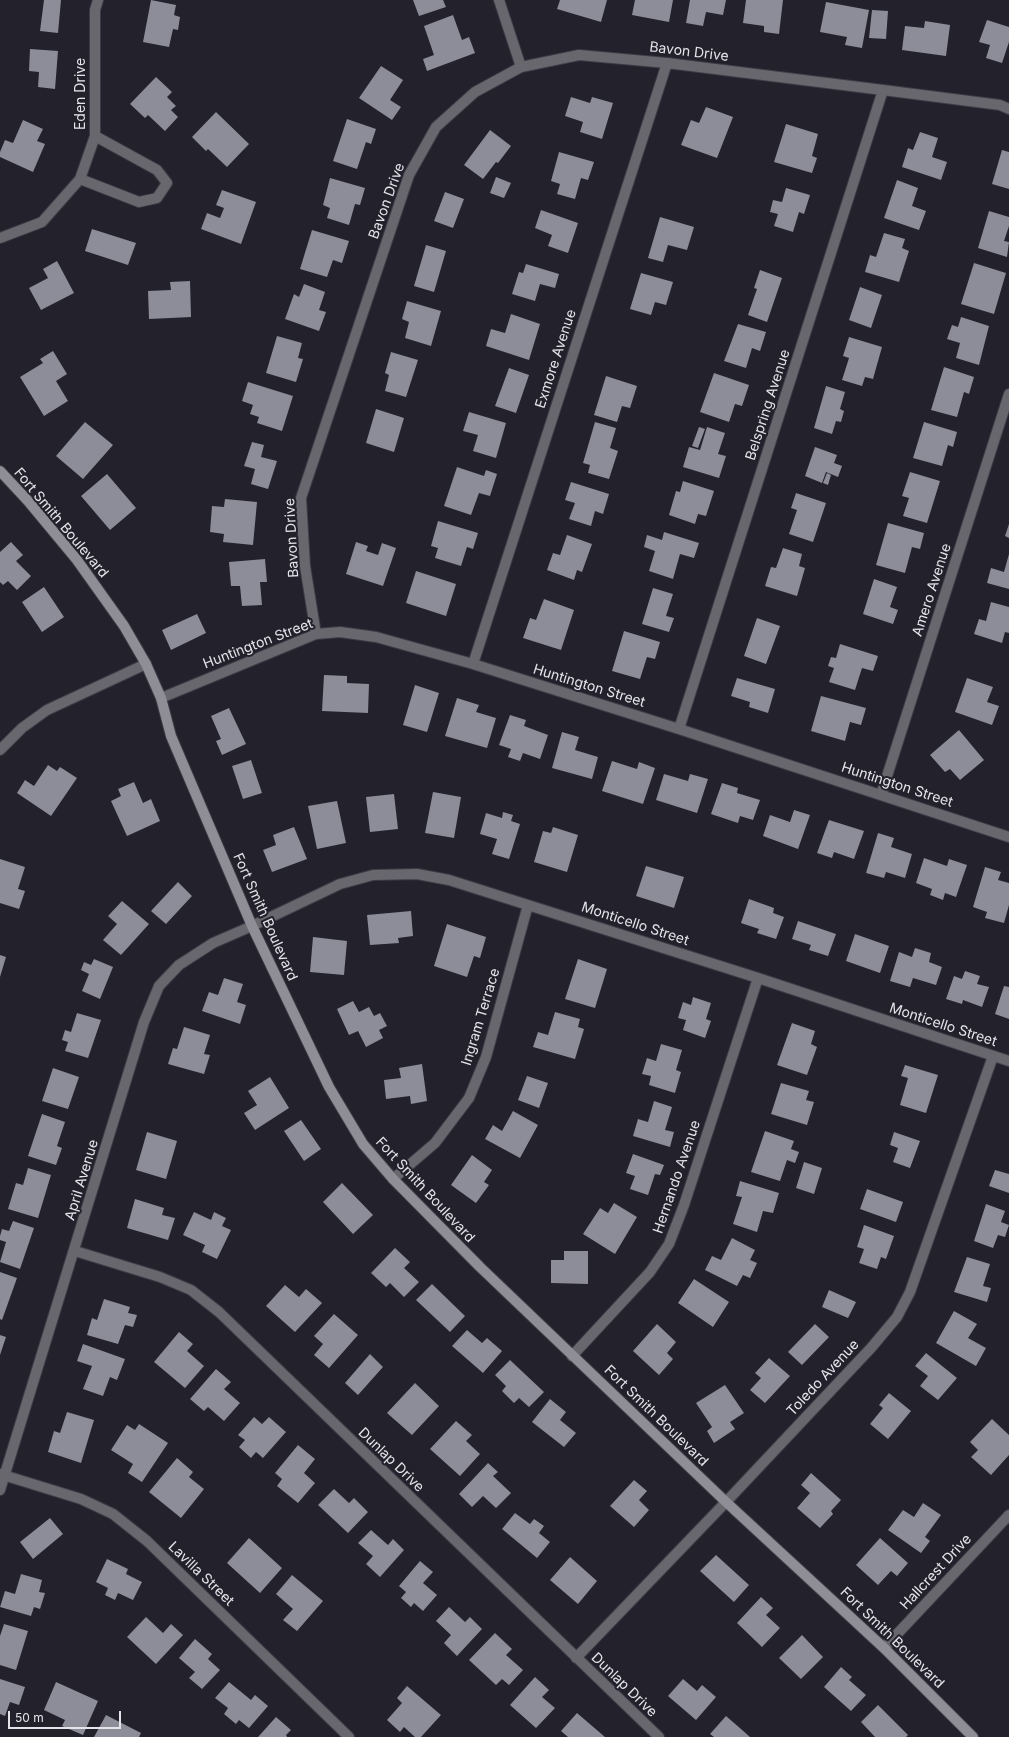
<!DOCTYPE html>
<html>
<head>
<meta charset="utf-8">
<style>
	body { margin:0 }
	#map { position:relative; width:1009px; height:1737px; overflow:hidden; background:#22212c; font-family:Inter,sans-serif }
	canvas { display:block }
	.scale { position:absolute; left:8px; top:1711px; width:113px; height:18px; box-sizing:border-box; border:2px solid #e4e4eb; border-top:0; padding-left:5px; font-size:12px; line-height:14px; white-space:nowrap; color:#e4e4eb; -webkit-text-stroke:3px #22212c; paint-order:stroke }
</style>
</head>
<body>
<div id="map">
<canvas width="1009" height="1737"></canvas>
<div class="scale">50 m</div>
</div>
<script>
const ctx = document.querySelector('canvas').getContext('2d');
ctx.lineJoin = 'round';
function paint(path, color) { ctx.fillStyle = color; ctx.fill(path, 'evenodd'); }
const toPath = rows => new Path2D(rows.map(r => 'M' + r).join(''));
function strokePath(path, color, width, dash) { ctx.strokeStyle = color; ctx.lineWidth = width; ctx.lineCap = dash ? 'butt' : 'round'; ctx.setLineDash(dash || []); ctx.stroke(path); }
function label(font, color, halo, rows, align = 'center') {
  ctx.font = font + ' Inter,sans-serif'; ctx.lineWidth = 4; ctx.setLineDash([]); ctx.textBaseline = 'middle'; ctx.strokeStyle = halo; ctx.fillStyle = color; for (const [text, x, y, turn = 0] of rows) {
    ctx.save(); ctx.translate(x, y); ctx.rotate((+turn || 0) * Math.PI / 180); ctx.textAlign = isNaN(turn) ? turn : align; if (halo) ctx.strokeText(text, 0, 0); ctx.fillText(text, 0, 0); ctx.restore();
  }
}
paint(toPath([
	[44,0,61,0,58,33,40,31],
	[151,0,176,5,174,15,180,17,178,30,173,29,169,47,143,42],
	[413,0,443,0,446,7,419,16],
	[560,0,607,0,601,22,557,9],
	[635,0,673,0,669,22,632,15],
	[690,0,726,0,723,15,706,12,703,26,686,23],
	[746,0,783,0,779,34,764,32,764,26,743,23],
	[826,2,869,10,862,48,845,45,847,37,820,32],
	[872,10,888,11,886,39,869,38],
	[453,15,462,40,469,37,475,53,427,71,423,59,434,55,424,26],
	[987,20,1009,27,1009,42,1002,63,986,58,990,45,979,42],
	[925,21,950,25,946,56,902,50,905,26,924,28],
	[30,49,58,51,55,89,38,87,39,72,29,71],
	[381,66,403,80,390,100,401,107,392,120,359,98],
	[156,77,172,92,167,97,176,106,171,110,178,117,165,131,148,115,145,118,130,104],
	[571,97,590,103,592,97,613,103,602,139,580,132,583,122,565,116],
	[706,107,733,117,717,158,681,145,691,120,699,123],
	[216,112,249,144,227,167,208,149,206,151,192,137],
	[347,119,376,129,371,144,366,142,357,169,333,161],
	[23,120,43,129,37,141,45,144,33,172,0,157,0,152,5,140,13,143],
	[786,124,818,134,812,156,817,158,812,173,774,162],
	[490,130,511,146,498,163,496,162,483,179,464,165],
	[920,132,938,138,932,157,947,162,941,180,902,167,908,148,913,150],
	[1002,150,1009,152,1009,189,992,184],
	[559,152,594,162,588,180,581,178,575,199,557,194,560,184,551,181],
	[496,177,511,183,504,198,490,193],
	[330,178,365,188,360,205,355,204,349,225,327,218,330,208,323,205],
	[897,180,918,188,912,206,926,211,919,230,884,218],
	[786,188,810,195,804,214,799,212,793,232,774,226,778,214,770,212,773,200,782,202],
	[222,190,256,202,241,244,201,229,207,213,220,218,224,208,216,205],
	[445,192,464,199,453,228,434,221],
	[541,210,578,223,568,253,548,246,552,235,535,228],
	[989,211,1009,217,1009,226,1004,241,1009,242,1007,257,978,248],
	[660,217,694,227,687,250,668,245,663,262,648,258],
	[92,229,136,243,128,265,85,251],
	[312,230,349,241,342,263,333,260,327,277,300,269],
	[884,233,905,239,902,248,909,251,899,282,865,272,870,255,876,257],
	[426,245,446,251,434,292,414,286],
	[57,261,74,293,41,310,29,288,48,278,43,269],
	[974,263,1006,273,994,314,961,304],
	[526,264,559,274,555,288,540,284,535,301,512,294,519,272,523,273],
	[760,270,782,278,767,322,748,315,757,289,754,288],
	[641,273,673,282,666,305,655,302,651,315,630,309],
	[190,281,191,317,149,319,148,291,171,290,170,282],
	[304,284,325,292,319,310,326,312,319,331,285,319,294,294,299,297],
	[860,287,882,295,871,328,849,320],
	[407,301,441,311,431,346,405,338,409,322,402,319],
	[511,314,540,324,529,360,486,346,491,329,505,333],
	[961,317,989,326,979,365,956,358,960,343,947,339,952,325,958,327],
	[738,324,766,332,760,351,752,348,746,368,724,361],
	[277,336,302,343,298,358,303,359,296,382,266,373],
	[849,337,882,347,873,379,865,377,862,386,842,380,849,358,843,356],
	[53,351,67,374,56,381,68,401,44,416,20,377,43,363,40,359],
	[391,352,418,360,406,397,385,391,389,375,385,373],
	[944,367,974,377,969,394,964,392,957,417,931,410],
	[509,368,529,375,516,413,495,406],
	[714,373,749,385,742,406,735,404,729,422,700,412],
	[606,376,637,386,630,408,622,406,617,422,594,415],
	[248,382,293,396,282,431,257,423,259,417,250,414,253,405,242,401],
	[826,386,845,392,840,409,844,411,841,422,836,421,832,434,814,428],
	[376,409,404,418,394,452,366,443],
	[469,412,506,423,496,458,473,451,478,435,463,431],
	[85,422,113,445,83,479,56,456],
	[595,422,616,428,610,448,618,451,609,479,588,473,590,465,583,463],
	[924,422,957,432,953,447,948,445,942,466,913,458],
	[699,427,705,429,698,448,692,446],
	[707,427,725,433,718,454,726,456,719,478,683,467,689,447,700,450],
	[252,442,264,445,261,457,277,461,268,489,251,484,255,469,244,466],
	[815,447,837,455,834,463,842,466,838,477,826,472,822,483,805,476],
	[457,467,484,476,486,470,497,474,490,496,479,493,471,515,444,506],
	[910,472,940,481,927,523,903,516,909,498,902,496],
	[827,473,831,475,828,485,823,483],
	[107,474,136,508,110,530,81,496],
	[683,481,714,491,706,516,698,514,695,524,669,515,676,491,680,492],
	[571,482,609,494,603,514,595,511,591,526,569,519,575,503,565,500],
	[796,493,826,503,813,542,789,534,797,510,791,508],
	[225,499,257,502,253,545,223,542,224,534,210,532,212,506,224,507],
	[438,521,478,533,473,549,467,547,461,566,435,558,438,548,431,546],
	[888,523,924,533,920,549,912,547,905,573,876,565],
	[1009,524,1009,538,1005,536],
	[664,532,699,543,694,558,680,554,673,579,649,571,655,551,644,547,647,535,662,540],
	[567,535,592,544,582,572,577,570,574,580,547,570,553,553,560,555],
	[11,542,23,555,16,561,31,576,17,590,8,581,3,585,0,582,0,552],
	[356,542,368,546,366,551,378,555,382,543,396,548,383,586,346,574],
	[783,548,802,554,799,566,805,568,797,596,765,586,771,567,776,568],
	[1009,554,1009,589,987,583,991,568,1004,572],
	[265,559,267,582,260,582,262,605,242,606,240,586,231,586,229,562],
	[416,571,456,584,446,616,406,603],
	[874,579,897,587,890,607,898,610,893,624,863,614],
	[44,587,64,617,42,632,22,602],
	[653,588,673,594,666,616,674,618,669,632,642,624],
	[544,599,574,610,561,650,523,638,530,618,536,620],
	[991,602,1009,607,1009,633,1005,632,1002,643,974,634,979,619,986,621],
	[197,614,206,633,171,650,162,630],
	[757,618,780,626,766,664,744,656],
	[624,631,660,642,655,659,647,657,640,679,612,671],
	[840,644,878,656,873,671,862,668,855,690,829,682,834,668,828,666,831,657,836,658],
	[324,675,347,676,347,683,369,684,368,713,322,711],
	[737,678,775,689,768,713,749,707,750,702,731,696],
	[967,678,993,687,987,702,999,706,992,725,955,712],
	[415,685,439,693,427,732,403,725],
	[821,696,866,708,861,725,850,722,845,741,811,731],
	[457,698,479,705,476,712,496,718,487,748,445,736],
	[229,708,246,744,222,755,216,741,221,739,211,716],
	[510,715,526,720,524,726,548,735,540,759,523,753,520,761,508,757,511,749,499,745],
	[959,730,984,760,960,780,950,769,945,772,930,755],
	[562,732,579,737,575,750,598,757,592,779,552,768],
	[251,760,262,793,243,799,232,766],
	[612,761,637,769,639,762,655,768,643,804,602,791],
	[48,765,57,771,60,767,77,778,51,816,17,793,25,780,34,786],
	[664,774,688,781,690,774,708,779,697,813,656,800],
	[134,782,143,803,151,799,160,821,127,836,111,801,121,796,118,789],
	[722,783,738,788,737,793,760,800,753,820,740,816,738,823,711,814],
	[433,792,461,797,454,838,425,833],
	[394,794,398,829,370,832,366,797],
	[337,801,346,843,317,849,308,806],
	[794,810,810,815,798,849,763,836,770,815,790,822],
	[503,812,513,815,511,821,520,824,509,859,492,854,497,839,480,834,486,813,502,818],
	[829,820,864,831,854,859,834,852,832,858,817,853],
	[294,827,307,859,272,872,263,850,276,845,273,835],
	[553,827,578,835,567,872,534,862,543,831,551,833],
	[878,833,894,838,891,847,912,854,905,878,886,872,884,878,866,873],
	[924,858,947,866,949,859,967,865,956,897,945,893,943,900,930,895,932,889,916,883],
	[0,859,25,867,18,889,25,891,19,909,0,903],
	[646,866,684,877,674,908,636,896],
	[985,867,1001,872,998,880,1009,883,1009,905,1004,923,985,918,987,912,973,907],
	[178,882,192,896,166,924,151,911],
	[749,899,774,908,773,913,784,917,776,939,757,933,759,929,741,923],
	[122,901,149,924,121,955,103,940,117,924,108,916],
	[411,911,413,936,398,938,399,943,370,945,367,915],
	[798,921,836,934,828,956,809,950,811,945,792,939],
	[447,924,486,937,480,958,474,956,467,977,434,966],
	[855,934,889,946,880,973,846,961],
	[313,937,347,941,344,975,310,972],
	[915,948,931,953,929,962,942,967,936,985,913,978,910,987,890,981,899,952,912,957],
	[0,955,6,957,0,977],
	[94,959,113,967,100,999,82,991,89,974,81,970,84,962,91,965],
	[578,959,607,969,595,1008,565,999],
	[965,971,980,976,977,984,989,987,982,1007,963,1000,962,1004,946,999,954,976,962,979],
	[224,978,243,984,237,1002,246,1005,240,1024,202,1011,209,992,218,995],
	[1004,986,1009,987,1009,1019,995,1014],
	[693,997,711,1003,706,1019,711,1021,705,1038,683,1030,686,1020,678,1018,683,1002,691,1005],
	[353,1001,359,1012,369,1007,374,1016,380,1013,387,1026,379,1030,383,1038,366,1047,358,1031,349,1035,337,1009],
	[555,1012,580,1019,578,1027,584,1029,575,1059,533,1047,538,1032,548,1035],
	[77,1013,101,1020,88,1058,65,1051,68,1042,62,1040,65,1030,71,1032],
	[792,1023,815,1031,811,1044,817,1047,807,1075,777,1065],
	[184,1027,210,1035,204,1054,210,1055,204,1074,168,1064,173,1048,177,1049],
	[661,1044,682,1050,676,1070,681,1072,675,1093,649,1085,651,1076,642,1074,647,1058,656,1061],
	[422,1064,427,1101,411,1104,410,1096,386,1099,384,1080,401,1078,399,1068],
	[905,1065,938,1075,926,1113,900,1105,908,1078,901,1076],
	[53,1068,79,1077,68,1109,42,1101],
	[527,1076,548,1083,539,1108,518,1100],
	[270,1077,289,1108,255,1130,244,1113,257,1105,248,1091],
	[781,1083,809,1091,806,1100,814,1102,807,1125,771,1114],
	[654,1101,672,1107,665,1130,674,1132,670,1147,633,1136,638,1119,648,1122],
	[513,1111,538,1125,520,1158,485,1139,493,1125,502,1131],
	[42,1114,65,1122,57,1146,62,1148,56,1165,28,1156],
	[301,1120,321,1149,304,1161,284,1131],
	[765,1131,794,1141,791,1149,799,1152,795,1163,787,1160,780,1181,751,1172],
	[147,1132,177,1141,166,1179,136,1170],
	[894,1132,920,1141,910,1168,893,1162,898,1148,890,1145],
	[633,1154,664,1165,660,1175,655,1174,648,1195,630,1189,635,1176,626,1173],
	[472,1155,492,1170,484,1182,489,1185,476,1203,451,1185],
	[804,1162,822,1168,814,1194,796,1188],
	[28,1168,51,1175,38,1218,8,1209,16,1183,23,1185],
	[995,1170,1009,1174,1009,1193,989,1186],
	[740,1181,779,1193,773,1213,763,1211,757,1232,733,1224,742,1197,736,1196],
	[342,1183,373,1215,353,1234,323,1202],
	[867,1189,903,1202,896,1222,860,1209],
	[135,1199,164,1208,162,1215,175,1218,168,1240,127,1228],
	[614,1203,637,1217,615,1254,583,1234,600,1208,608,1213],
	[986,1204,1005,1211,1001,1222,1009,1225,1005,1237,998,1235,993,1248,974,1241],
	[194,1212,211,1220,214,1212,226,1218,222,1226,231,1230,217,1259,202,1252,205,1245,183,1235],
	[13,1221,34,1228,20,1269,0,1262,6,1242,0,1240,0,1236,2,1229,9,1231],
	[864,1225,894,1236,886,1259,881,1257,877,1269,859,1263,864,1249,857,1247],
	[732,1238,755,1250,750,1260,757,1263,750,1278,743,1275,737,1286,705,1270,712,1256,721,1260],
	[395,1248,410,1262,404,1268,419,1282,404,1297,390,1283,386,1287,371,1273],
	[564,1251,588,1251,588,1284,551,1283,551,1260,564,1260],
	[967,1257,990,1264,983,1286,991,1288,987,1302,954,1292],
	[0,1272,17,1278,2,1320,0,1319],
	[694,1279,729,1302,713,1327,678,1303],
	[432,1284,465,1316,450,1332,416,1300],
	[285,1285,299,1297,306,1289,322,1303,295,1332,266,1306],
	[829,1290,856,1302,848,1318,822,1307],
	[104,1299,130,1307,128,1313,137,1315,133,1327,125,1325,118,1344,87,1335,92,1318,97,1320],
	[954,1311,977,1324,968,1338,986,1348,976,1366,936,1343],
	[334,1314,358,1335,329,1368,314,1355,323,1344,314,1336],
	[657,1324,676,1342,667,1353,673,1359,659,1375,633,1351],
	[815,1324,829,1337,802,1365,788,1352],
	[467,1330,482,1343,487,1338,502,1351,483,1373,452,1346],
	[179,1332,193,1344,187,1351,204,1366,185,1388,154,1362],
	[0,1335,6,1337,0,1355],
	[83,1344,125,1359,117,1380,110,1377,103,1396,83,1389,92,1366,77,1361],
	[926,1353,957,1378,938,1400,920,1386,928,1376,915,1366],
	[370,1354,383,1367,358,1395,345,1383],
	[769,1358,790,1376,765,1403,750,1390,761,1378,755,1373],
	[510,1360,544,1392,529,1407,519,1398,514,1403,502,1391,506,1386,495,1375],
	[216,1369,231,1382,224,1389,240,1403,224,1421,208,1407,204,1411,190,1399],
	[415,1383,439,1406,412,1435,387,1413],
	[725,1385,744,1413,730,1422,735,1429,714,1443,707,1431,712,1427,696,1403],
	[889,1393,911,1411,888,1439,870,1424,883,1408,879,1405],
	[550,1399,566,1412,560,1420,576,1433,564,1447,532,1422],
	[67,1412,94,1420,81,1463,48,1452,54,1431,60,1433],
	[254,1417,262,1424,269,1417,286,1432,263,1458,256,1452,251,1458,239,1447,245,1440,238,1435],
	[992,1419,1009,1435,1009,1455,991,1475,971,1457,978,1450,970,1442],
	[456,1421,472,1435,466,1441,480,1454,460,1476,430,1449],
	[139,1424,168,1443,142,1482,128,1473,133,1464,111,1450,127,1425,135,1430],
	[298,1445,315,1459,304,1473,315,1483,298,1503,277,1486,282,1479,275,1473],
	[177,1458,193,1472,189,1477,204,1489,181,1518,149,1492],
	[488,1463,498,1472,493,1476,511,1493,496,1508,483,1496,472,1507,459,1494],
	[811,1473,841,1500,831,1511,833,1514,820,1528,797,1508,810,1493,801,1485],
	[634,1480,647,1491,639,1500,649,1510,634,1527,610,1506],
	[334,1489,349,1503,354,1498,368,1512,348,1533,318,1505],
	[923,1503,941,1515,925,1537,930,1541,921,1553,888,1530,903,1510,914,1517],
	[515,1513,530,1524,534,1519,544,1526,539,1533,550,1542,537,1558,502,1529],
	[50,1518,63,1534,33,1559,20,1542],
	[371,1530,388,1545,393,1539,404,1550,380,1577,366,1564,373,1556,358,1543],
	[249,1538,282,1568,260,1593,227,1563],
	[880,1538,908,1563,897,1576,891,1571,878,1585,856,1565],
	[716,1555,749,1585,734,1602,700,1571],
	[570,1557,597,1581,578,1604,550,1580],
	[107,1559,128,1569,126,1574,142,1582,133,1600,118,1593,115,1600,105,1595,108,1588,96,1582],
	[420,1561,433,1572,423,1583,437,1595,423,1611,414,1603,411,1607,401,1598,406,1592,399,1586],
	[21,1574,42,1580,39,1592,45,1593,40,1609,34,1607,31,1616,0,1607,5,1591,15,1594],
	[292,1575,323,1601,297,1631,283,1620,293,1609,276,1594],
	[761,1597,773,1608,766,1615,780,1628,762,1647,737,1623],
	[449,1607,465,1622,470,1617,482,1629,457,1656,444,1643,451,1635,436,1621],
	[146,1617,163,1633,171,1624,183,1635,156,1664,127,1637],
	[4,1624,28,1631,16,1670,0,1665,0,1636],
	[495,1633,512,1649,506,1655,523,1670,509,1685,502,1679,496,1685,469,1660],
	[802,1635,823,1657,801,1679,779,1658],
	[195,1639,212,1654,208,1659,220,1670,202,1689,189,1678,195,1672,179,1658],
	[841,1667,852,1677,849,1680,866,1695,851,1711,824,1687],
	[535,1677,549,1690,542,1697,555,1708,536,1728,510,1705],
	[0,1679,25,1687,19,1705,10,1702,5,1716,0,1714],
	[683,1679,697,1691,702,1685,716,1697,696,1720,668,1696],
	[56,1682,98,1701,83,1735,62,1726,65,1720,44,1710],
	[229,1682,251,1700,255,1695,268,1706,249,1728,239,1720,236,1724,224,1714,228,1708,215,1698],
	[407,1686,441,1715,421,1737,415,1737,404,1727,400,1732,387,1720,402,1703,397,1698],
	[878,1705,908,1735,906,1737,875,1737,861,1722],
	[577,1713,605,1737,568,1737,561,1731],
	[106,1715,141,1733,139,1737,94,1737],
	[726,1716,741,1729,750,1737,714,1737,710,1734],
	[276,1717,291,1730,286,1735,287,1737,258,1737]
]), '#8d8c99');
const street = toPath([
	[499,0,521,67],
	[80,179,139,202,157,198,167,183,157,170,95,136],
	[0,238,42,222,80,179,95,136,95,10,98,0],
	[316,634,305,566,301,498,409,175,436,127,475,92,521,67,579,55,667,63,883,90,1000,105,1009,109],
	[473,664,667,63],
	[161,698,316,634,340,632,376,637,473,664,679,729,1009,837],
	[679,729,883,90],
	[0,750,22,728,47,710,146,664],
	[881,795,1009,394],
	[393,1179,435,1143,469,1098,486,1057,528,905],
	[75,1251,160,1277,191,1290,219,1312,659,1737],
	[572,1356,650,1272,669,1244,684,1205,758,978],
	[0,1474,81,1499,113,1514,147,1541,349,1737],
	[0,1490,144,1022,159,986,179,965,213,943,252,926,340,884,373,875,417,874,449,880,758,978,1009,1061],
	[884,1648,1009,1515],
	[576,1658,726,1502,871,1348,897,1317,910,1292,993,1056]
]);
const secondary = toPath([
	[0,471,28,501,77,560,124,626,146,664,161,698,171,736,252,926,329,1087,363,1144,393,1179,480,1267,726,1502,884,1648,973,1737]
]);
strokePath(street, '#3d3c47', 12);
strokePath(secondary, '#3d3c47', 12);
strokePath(street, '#67676d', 10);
strokePath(secondary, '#8f8e97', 10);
label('14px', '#e4e4eb', '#22212c', [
	["Bavon Drive",689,52,7],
	["Eden Drive",81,94,-90],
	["Bavon Drive",387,201,-70],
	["Exmore Avenue",556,359,-72],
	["Belspring Avenue",768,405,-72],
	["Fort Smith Boulevard",61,523,50],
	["Bavon Drive",292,538,-93],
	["Amero Avenue",932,590,-72],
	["Huntington Street",258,644,-21],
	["Huntington Street",589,686,17],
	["Huntington Street",897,785,18],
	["Fort Smith Boulevard",265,917,66],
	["Monticello Street",635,924,18],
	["Ingram Terrace",481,1017,-73],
	["Monticello Street",943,1025,18],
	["Hernando Avenue",677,1177,-71],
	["April Avenue",82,1180,-73],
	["Fort Smith Boulevard",425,1190,47],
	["Toledo Avenue",823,1378,-47],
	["Fort Smith Boulevard",656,1416,44],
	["Dunlap Drive",391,1460,44],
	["Hallcrest Drive",936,1572,-47],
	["Lavilla Street",201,1574,44],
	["Fort Smith Boulevard",892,1638,44],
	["Dunlap Drive",624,1685,44]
]);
</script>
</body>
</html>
